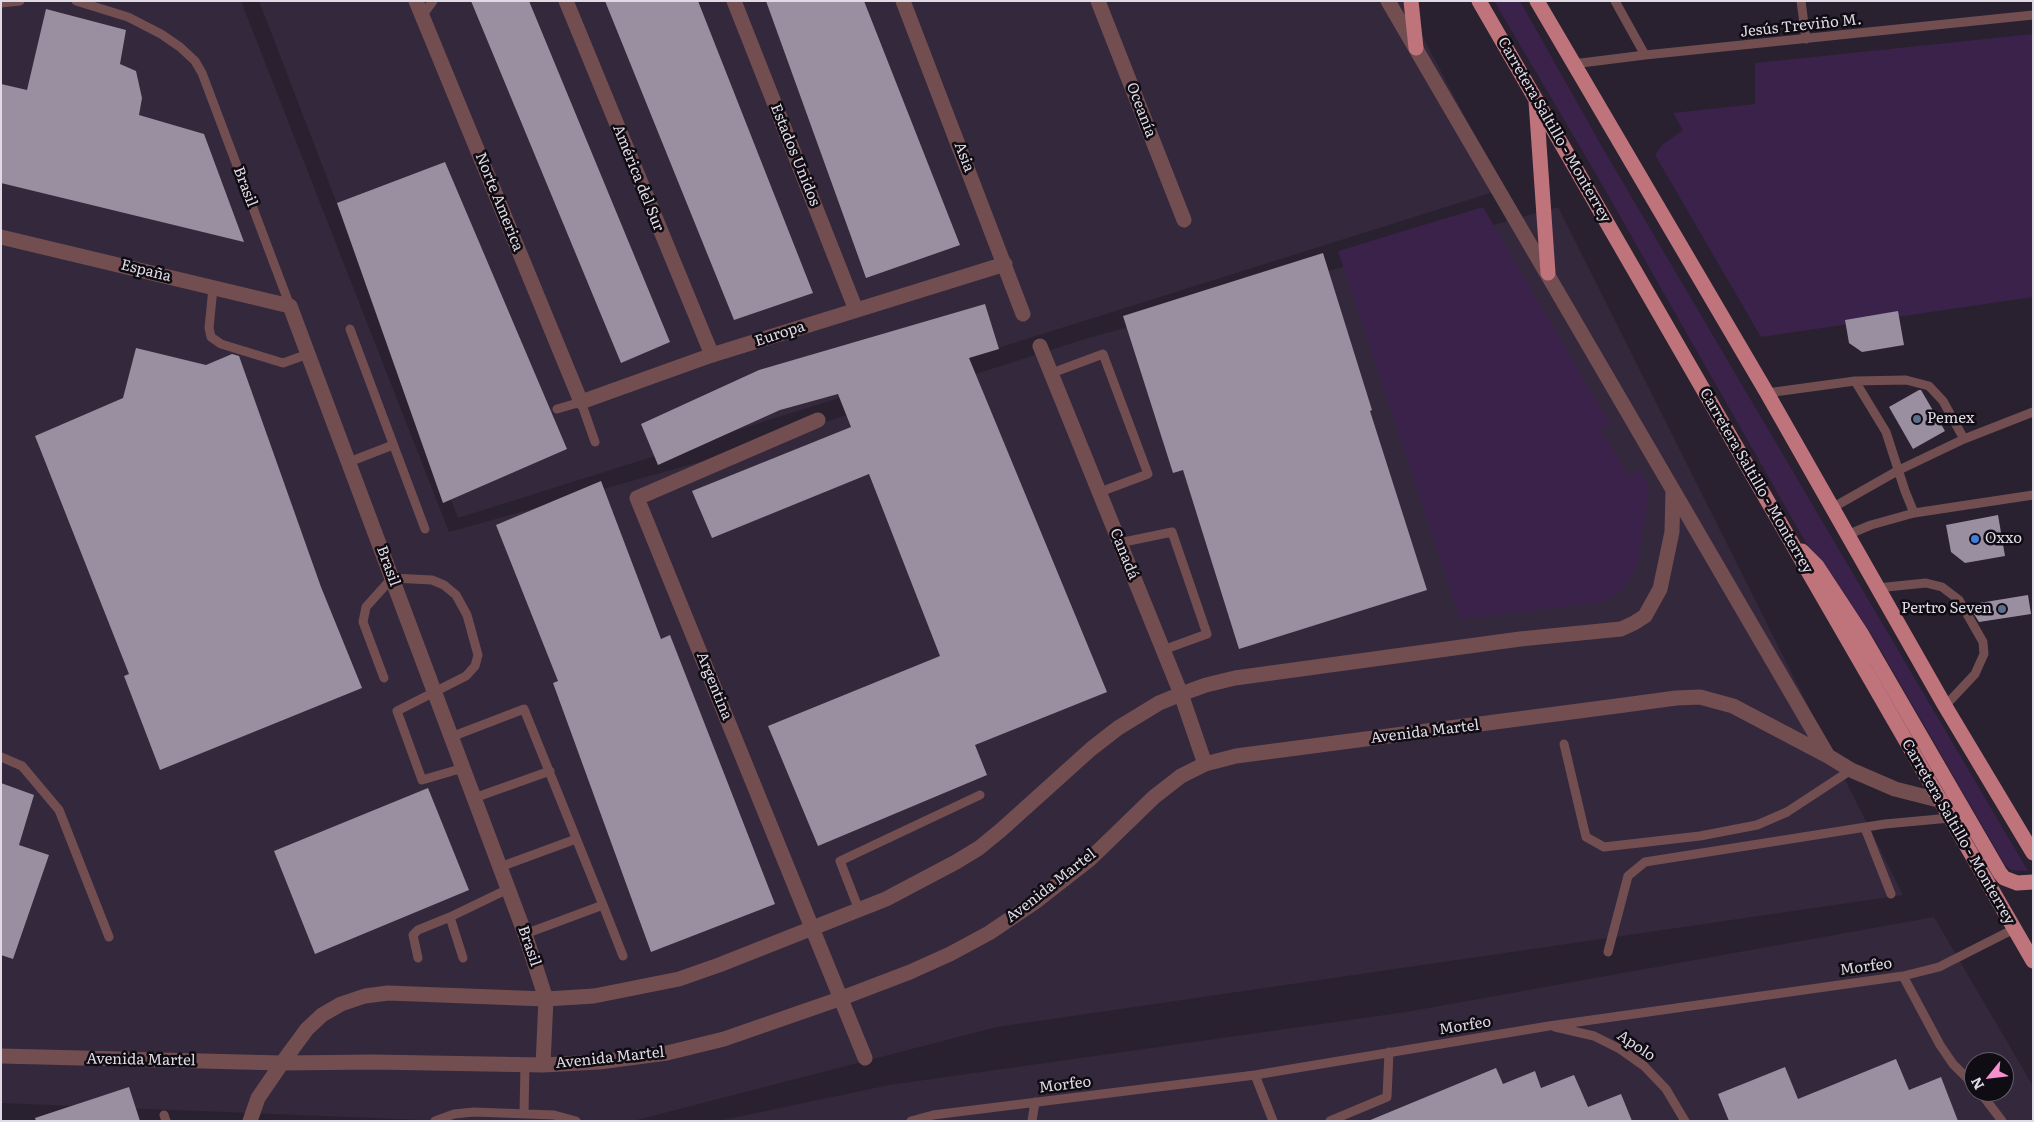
<!DOCTYPE html>
<html>
<head>
<meta charset="utf-8">
<style>
	body { margin:0 }
	#map { position:relative; width:2034px; height:1122px; overflow:hidden; background:#29212f; font-family:Literata,serif }
	canvas { display:block }
	.frame { position:absolute; inset:0; border:2px solid #dfdae4; pointer-events:none }
	.north { position:absolute; left:1964px; top:1052px; width:50px; height:50px; box-sizing:border-box; background:#100c13; border:1px solid #635e67; border-radius:50%; rotate:241deg; font-size:14px; font-weight:700; line-height:20px; text-align:center; color:#dfdae4 }
	.north::after { content:''; display:block; margin:auto; width:18px; height:22px; background:#f790cd; clip-path:polygon(50% 0,100% 100%,50% 72%,0 100%) }
</style>
</head>
<body>
<div id="map">
<canvas width="2034" height="1122"></canvas>
<div class="frame"></div>
<div class="north">N</div>
</div>
<script>
const ctx = document.querySelector('canvas').getContext('2d');
ctx.lineJoin = 'round';
function paint(path, color) { ctx.fillStyle = color; ctx.fill(path, 'evenodd'); }
const toPath = rows => new Path2D(rows.map(r => 'M' + r).join(''));
function strokePath(path, color, width, dash) { ctx.strokeStyle = color; ctx.lineWidth = width; ctx.lineCap = dash ? 'butt' : 'round'; ctx.setLineDash(dash || []); ctx.stroke(path); }
function label(font, color, halo, rows, align = 'center') {
  ctx.font = font + ' Literata,serif'; ctx.lineWidth = 5; ctx.setLineDash([]); ctx.textBaseline = 'middle'; ctx.strokeStyle = halo; ctx.fillStyle = color; for (const [text, x, y, turn = 0] of rows) {
    ctx.save(); ctx.translate(x, y); ctx.rotate((+turn || 0) * Math.PI / 180); ctx.textAlign = isNaN(turn) ? turn : align; if (halo) ctx.strokeText(text, 0, 0); ctx.fillText(text, 0, 0); ctx.restore();
  }
}
paint(toPath([
	[1,1,241,1,449,532,703,461,1085,339,1558,207,1903,895,997,1027,633,1121,448,1121,1,1103],
	[259,1,1404,1,1503,189,458,518],
	[1934,917,2033,1086,2033,1121,718,1121,889,1085,1406,1012],
	[1974,1062,2004,1062,2004,1092,1974,1092]
]), '#34283c');
paint(toPath([
	[1494,1,1520,1,1605,152,2028,871,2011,870,2005,865,1872,635,1806,543,1596,174],
	[2033,34,2033,297,1761,337,1655,155,1662,145,1683,130,1673,113,1755,104,1755,63],
	[1483,207,1610,424,1600,430,1628,475,1641,471,1649,490,1637,565,1622,591,1600,602,1460,619,1338,251]
]), '#3a224b');
paint(toPath([
	[471,1,529,1,670,342,621,363],
	[605,1,698,1,813,293,734,320],
	[766,1,864,1,960,245,866,278],
	[46,9,126,30,120,64,136,71,142,98,139,115,204,134,244,242,1,183,1,84,27,90],
	[445,162,567,449,443,503,337,203],
	[1323,253,1372,410,1370,411,1427,590,1239,649,1183,470,1173,473,1123,316],
	[985,304,999,349,969,358,1107,692,975,745,987,775,818,846,768,726,940,656,869,474,712,538,692,491,851,427,838,394,780,410,658,465,641,424,759,370],
	[1898,311,1904,345,1862,352,1849,343,1845,320],
	[136,348,206,365,232,354,239,356,321,587,362,688,160,770,124,676,129,674,35,436,123,398],
	[1919,390,1921,390,1945,431,1913,449,1889,407],
	[601,481,661,639,670,635,775,904,651,952,553,683,558,681,496,525],
	[1998,515,2005,556,1965,563,1951,552,1946,525],
	[2028,595,2031,614,1979,622,1974,614,1973,604],
	[1,783,34,795,19,845,49,855,13,959,1,955],
	[428,788,469,890,315,954,274,851],
	[1896,1059,1909,1090,1941,1077,1958,1121,1729,1121,1718,1094,1785,1067,1798,1099],
	[1496,1068,1503,1084,1535,1071,1541,1088,1574,1075,1588,1107,1621,1094,1632,1121,1368,1121],
	[129,1087,140,1121,36,1121,35,1118]
]), '#998fa1');
strokePath(toPath([
	[76,1,128,17,161,34,180,47,195,61,202,73,290,306],
	[1615,1,1645,55],
	[1801,1,1806,39],
	[1,3,20,1],
	[422,16,433,1],
	[1573,64,1645,55,2033,15],
	[213,288,209,328,211,337,221,344,283,363,308,354],
	[350,329,425,529],
	[1052,373,1103,354,1148,474,1100,492],
	[1855,381,1886,432,1905,491,1914,513],
	[1767,393,1855,381,1906,380,1929,386,1943,401,1964,439,1899,470,1832,508],
	[557,409,581,402,595,442],
	[1964,439,2033,412],
	[349,462,393,445],
	[1847,535,1871,525,1914,513,2033,495],
	[1119,543,1172,532,1207,634,1163,650],
	[1877,588,1926,583,1942,587,1959,600,1983,642,1984,654,1975,674,1945,706],
	[384,678,363,622,366,607,392,578,432,580,444,585,456,595,467,615,478,655,475,666,466,676,397,711,422,780,463,768],
	[451,737,524,709,603,905,525,934],
	[1564,744,1586,837,1604,847,1700,836,1757,825,1787,812,1851,770],
	[1,757,22,766,59,810,109,937],
	[474,798,550,771],
	[1865,828,1891,894],
	[500,867,576,839],
	[603,905,623,956],
	[859,910,840,861,980,795],
	[450,917,463,958],
	[1608,952,1628,876,1645,862,1885,824,1950,818],
	[418,958,413,935,418,930,450,917,508,889],
	[1903,976,1940,1045,1953,1064,1974,1085],
	[1555,1027,1594,1036,1620,1049,1644,1066,1666,1089,1685,1121],
	[1255,1075,1273,1121],
	[1980,1092,2002,1121],
	[524,1114,525,1065],
	[164,1115,166,1121],
	[435,1121,454,1114,474,1112,554,1115,576,1121],
	[911,1121,933,1115,1255,1075,1549,1026,1903,976,1939,967,2014,929],
	[1032,1121,1035,1102],
	[1330,1121,1387,1097,1389,1052]
]), '#724e51', 9);
strokePath(toPath([
	[416,1,581,402,712,355,1005,264],
	[566,1,712,355],
	[734,1,856,310],
	[903,1,1023,314],
	[1098,1,1184,220],
	[1388,1,1828,756,1851,770,1895,789,1950,803],
	[1,237,290,306,525,934,546,999,543,1065],
	[1040,346,1181,694,1205,764],
	[818,420,637,498,865,1058],
	[1,1056,282,1063,374,1062,543,1065,599,1062,667,1053,724,1039,842,998,910,972,950,954,989,933,1035,902,1090,859,1154,797,1181,776,1205,764,1236,756,1617,706,1676,698,1700,697,1733,706,1828,756],
	[250,1121,258,1098,282,1063,307,1029,322,1015,341,1004,365,996,388,993,546,999,594,996,679,979,719,965,886,899,956,862,979,848,1001,830,1091,749,1118,728,1159,703,1181,694,1206,685,1235,678,1520,639,1621,629,1634,623,1645,616,1660,589,1672,532,1673,490]
]), '#724e51', 15);
strokePath(toPath([
	[1411,1,1416,48],
	[1479,1,2033,961],
	[1537,1,1767,393,1945,706,2033,853],
	[1536,101,1548,273],
	[1802,551,1817,566,1861,633,2000,873,2004,878,2017,883,2033,882]
]), '#bf747c', 15);
for (const [x, y, r, color] of [
	[1917,419,5,"#5c6f8a"],
	[1975,539,5,"#3f7fe0"],
	[2002,609,5,"#5c6f8a"]
]) { const dot = new Path2D(); dot.arc(x, y, r, 0, 2 * Math.PI); ctx.fillStyle = color; ctx.fill(dot); strokePath(dot, '#100c13', 2); }
label('15px', '#dfdae4', '#100c13', [
	["Jesús Treviño M.",1801,26,-6],
	["Oceanía",1141,110,69],
	["Carretera Saltillo - Monterrey",1554,130,60],
	["Estados Unidos",795,155,68],
	["Asia",964,157,69],
	["América del Sur",638,178,68],
	["Brasil",245,187,69],
	["Norte America",499,202,68],
	["España",146,271,14],
	["Europa",780,334,-18],
	["Carretera Saltillo - Monterrey",1756,481,60],
	["Canadá",1124,554,68],
	["Brasil",388,566,70],
	["Argentina",714,686,68],
	["Avenida Martel",1425,732,-7],
	["Carretera Saltillo - Monterrey",1958,832,60],
	["Avenida Martel",1051,886,-38],
	["Brasil",529,946,71],
	["Morfeo",1866,967,-8],
	["Morfeo",1465,1026,-9],
	["Apolo",1636,1046,34],
	["Avenida Martel",610,1058,-6],
	["Avenida Martel",141,1060,1],
	["Morfeo",1065,1085,-7]
]);
label('15px', '#dfdae4', '#100c13', [
	["Pemex",1927,419],
	["Oxxo",1985,539],
	["Pertro Seven",1992,609,"right"]
], 'left');
</script>
</body>
</html>
